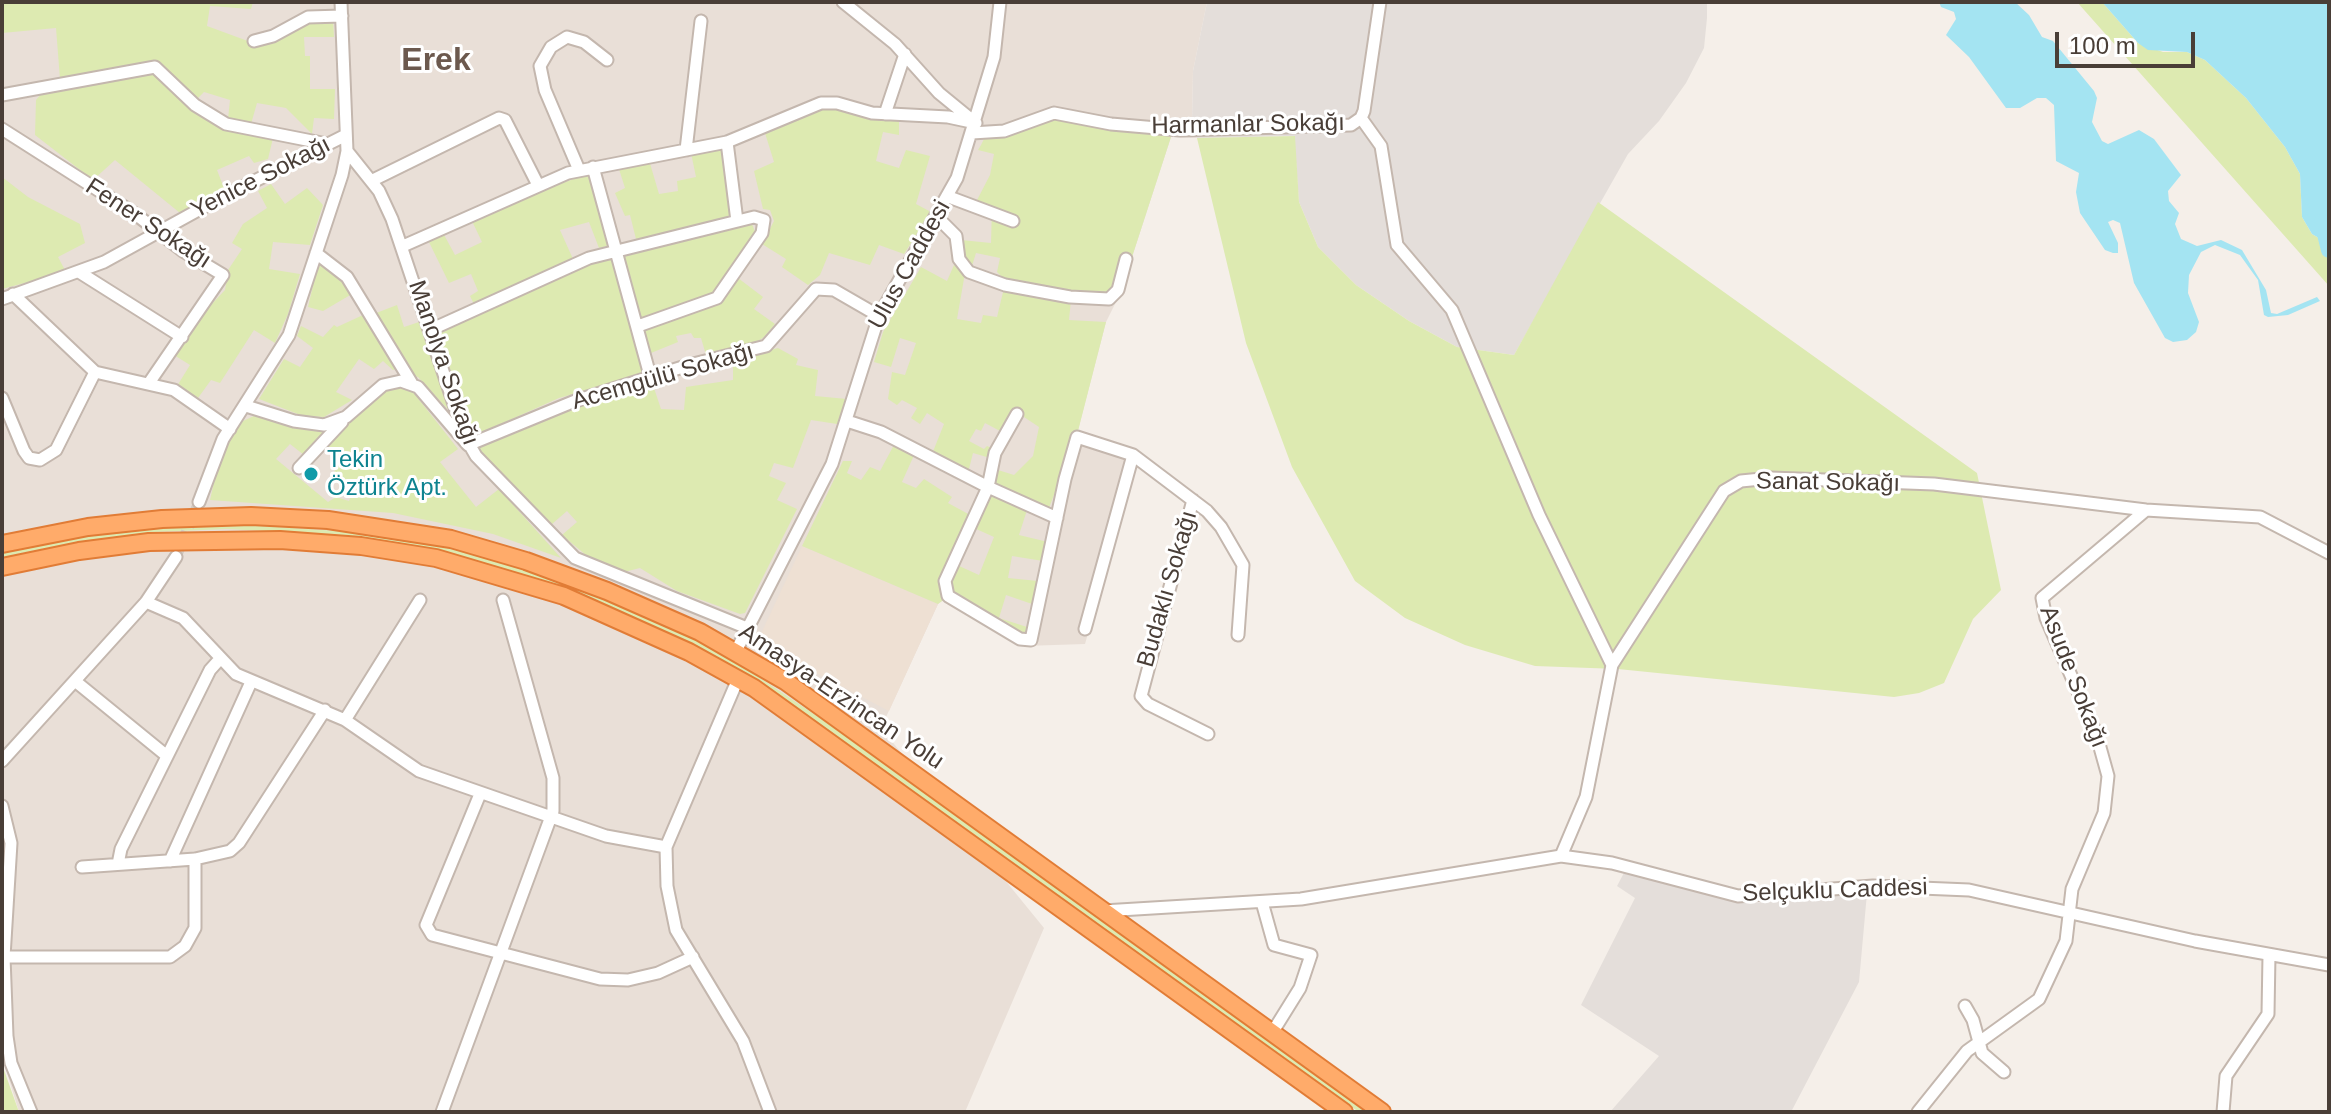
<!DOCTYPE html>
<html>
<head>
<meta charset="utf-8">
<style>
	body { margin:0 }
	#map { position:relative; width:2331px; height:1114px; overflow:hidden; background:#f5efe9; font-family:Helvetica,sans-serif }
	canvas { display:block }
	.frame { position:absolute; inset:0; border:4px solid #493e37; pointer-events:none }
	.scale { position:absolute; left:2055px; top:32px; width:140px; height:36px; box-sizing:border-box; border:4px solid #493e37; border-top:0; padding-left:10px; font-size:24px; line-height:28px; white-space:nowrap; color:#493e37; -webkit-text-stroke:6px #fff; paint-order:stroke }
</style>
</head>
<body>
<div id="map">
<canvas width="2331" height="1114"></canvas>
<div class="frame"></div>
<div class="scale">100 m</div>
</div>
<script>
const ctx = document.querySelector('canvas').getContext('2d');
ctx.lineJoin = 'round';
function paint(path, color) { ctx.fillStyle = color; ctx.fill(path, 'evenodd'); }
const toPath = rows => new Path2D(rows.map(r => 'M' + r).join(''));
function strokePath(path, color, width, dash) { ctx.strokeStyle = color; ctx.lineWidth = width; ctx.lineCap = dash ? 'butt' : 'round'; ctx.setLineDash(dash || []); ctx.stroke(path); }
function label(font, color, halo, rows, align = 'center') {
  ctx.font = font + ' Helvetica,sans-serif'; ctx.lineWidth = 6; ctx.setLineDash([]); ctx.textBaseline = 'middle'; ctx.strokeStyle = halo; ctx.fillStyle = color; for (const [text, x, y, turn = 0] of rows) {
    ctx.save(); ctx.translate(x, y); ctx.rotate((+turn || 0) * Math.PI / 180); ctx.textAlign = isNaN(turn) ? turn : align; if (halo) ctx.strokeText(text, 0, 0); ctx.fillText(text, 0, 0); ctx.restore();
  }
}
paint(toPath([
	[2,2,1207,2,1193,71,1192,124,1197,138,1171,137,1120,294,1106,322,1078,430,1140,451,1085,644,1024,646,944,599,938,604,881,728,1044,928,965,1112,19,1112,2,1057]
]), '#e9dfd7');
paint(toPath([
	[1207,2,1707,2,1707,18,1704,48,1686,83,1659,121,1628,154,1514,355,1457,347,1409,321,1356,285,1318,247,1299,202,1294,136,1197,138,1192,124,1193,71],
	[1625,871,1752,903,1867,893,1859,982,1791,1112,1610,1112,1659,1056,1581,1005,1635,898,1617,886]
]), '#e4deda');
paint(toPath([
	[802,546,938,604,889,711,757,642]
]), '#eee0d3');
paint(toPath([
	[2,2,253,2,251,9,210,6,207,26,256,44,311,21,333,19,334,37,304,37,305,56,310,56,310,89,335,89,334,119,314,118,312,134,286,108,257,103,251,124,228,119,230,100,204,92,197,99,159,63,60,79,56,28,2,33],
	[2077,2,2102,2,2138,43,2163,52,2187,52,2205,60,2246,98,2285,147,2300,174,2302,217,2312,234,2329,244,2329,286],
	[155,72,200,113,273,138,268,159,254,163,249,156,217,170,224,188,180,213,115,160,93,180,35,135,36,100,41,94],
	[827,105,899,120,899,135,883,132,876,161,899,168,906,150,930,156,916,204,931,212,904,254,879,245,870,265,829,253,820,275,808,285,782,267,786,259,762,244,774,221,770,210,763,209,754,171,774,162,765,133],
	[1055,118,1171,137,1120,294,1086,294,1006,281,997,272,1000,258,976,253,971,269,962,256,961,240,991,243,992,207,976,202,990,175,994,154,978,150,981,145,984,139],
	[1295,136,1299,202,1318,247,1356,285,1409,321,1457,347,1514,355,1598,202,1977,473,2001,590,1973,619,1944,683,1919,693,1894,697,1618,669,1535,666,1465,645,1405,618,1355,581,1292,467,1246,343,1197,138],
	[722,145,732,218,636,239,630,215,625,216,615,193,625,188,618,166,649,160,659,194,678,191,677,181,696,177,691,153],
	[591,173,614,244,599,248,589,222,560,230,573,259,476,308,470,296,478,291,471,274,449,283,428,240,443,233,455,255,482,242,472,221,514,200],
	[2,177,28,197,80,224,85,243,58,257,66,272,2,289],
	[271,184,285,204,307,188,323,205,310,245,273,242,269,269,300,274,288,314,275,343,254,330,220,383,211,380,198,398,177,386,190,365,174,355,209,307,225,290,228,270,242,249,232,243,243,224,267,208,258,191],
	[744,224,752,224,756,234,719,292,639,320,623,253],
	[616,253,643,371,632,378,559,398,476,435,468,423,438,332,584,263],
	[325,263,342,276,352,294,323,311,308,307,317,268],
	[954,265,965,273,957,319,981,323,983,315,997,317,1004,288,1071,300,1069,320,1106,322,1078,431,1049,508,994,486,998,470,1014,475,1033,456,1039,427,1015,411,1000,431,985,423,981,431,976,429,969,441,984,449,987,446,994,449,990,458,973,453,968,473,932,454,944,424,927,413,920,424,911,418,917,408,902,400,897,405,888,399,892,372,905,375,916,343,900,338,891,367,874,362,883,332,921,267,947,281],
	[738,278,763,297,754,309,775,324,764,337,752,345,706,355,701,338,694,338,691,333,676,336,678,342,651,353,644,330,721,300],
	[397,305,404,327,422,321,453,415,418,377,410,375,371,315],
	[363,315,398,368,393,370,383,361,374,369,359,359,336,392,352,400,324,417,303,416,259,399,284,359,300,367,313,348,297,336,301,326,323,337,334,325,337,327],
	[778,348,798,359,796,365,818,370,815,396,847,399,837,424,811,420,793,468,774,463,769,476,786,483,777,500,797,509,745,613,740,614,677,591,640,568,624,572,587,556,562,535,577,522,567,511,552,524,475,446,579,406,653,385,661,409,684,410,686,387,733,380,733,360],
	[404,388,413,392,458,449,440,462,476,507,499,489,561,558,493,534,393,513,210,500,218,464,231,439,243,421,256,415,325,431,304,455,290,444,276,459,328,502,336,497,349,501,354,488,334,472,342,461,325,450,349,420,385,390],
	[895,443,915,453,902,482,916,488,924,479,952,497,948,503,972,516,945,599,938,604,802,546,843,461,852,461,847,473,861,480,870,467,880,471],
	[990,494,1027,510,1019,535,1048,542,1043,561,1012,556,1008,578,1038,581,1032,604,1006,595,999,618,1027,627,1024,637,953,596,950,581,957,565,979,575,994,537,974,528],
	[234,524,380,534,488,557,598,595,721,652,863,747,1369,1112,1359,1112,1214,1012,795,706,712,655,608,607,538,579,428,548,307,533,227,529,154,532,76,542,2,557,2,552,86,535,163,526],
	[2,1057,4,1070,19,1112,2,1112]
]), '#ddeab1');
paint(toPath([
	[1939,2,2015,2,2029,15,2042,37,2053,41,2094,91,2097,98,2092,122,2102,141,2108,144,2139,130,2154,139,2181,175,2168,191,2169,201,2179,213,2175,224,2181,239,2197,246,2221,240,2242,250,2266,290,2271,313,2277,314,2317,297,2320,301,2288,315,2268,317,2264,315,2258,280,2240,255,2215,245,2201,252,2189,275,2188,293,2199,322,2196,332,2187,340,2173,342,2165,338,2134,283,2120,223,2113,220,2108,222,2118,243,2118,253,2113,253,2105,250,2080,213,2076,192,2079,173,2056,161,2054,105,2046,98,2037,98,2020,108,2006,108,1969,57,1946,35,1956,19,1954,12,1941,7],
	[2102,2,2329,2,2329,244,2312,234,2302,217,2300,174,2285,147,2246,98,2205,60,2187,52,2148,50,2138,43]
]), '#a4e4f2');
strokePath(toPath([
	[2322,222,2329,250]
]), '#a4e4f2', 16);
strokePath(toPath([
	[176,557,199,502]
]), '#d3ccc5', 11, [11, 5.5]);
const minor = toPath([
	[843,2,895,44,939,93,972,120],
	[254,41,273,36,308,17,342,16],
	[2,95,155,67,195,105,226,124,327,144],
	[885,114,905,54],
	[1361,118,1381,146,1397,245,1452,310,1539,515,1612,665],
	[2,129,134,213,183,251,223,275,149,383],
	[972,133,1004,131,1054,113,1111,124,1180,130,1351,125,1361,118,1364,111,1380,2],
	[727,142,737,221],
	[686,150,701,21],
	[347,151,379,191,392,219,465,437,476,456,575,558,747,628],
	[593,167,651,379],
	[579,170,545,90,540,66,551,47,567,37,584,42,607,60],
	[371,181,499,118,505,120,538,185],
	[949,197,1013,221],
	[937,217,956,236,959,259,969,272,1005,285,1070,297,1109,299,1118,290,1126,259],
	[403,246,568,173,727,142,821,103,837,103,872,113,948,117,976,123],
	[316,253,347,277,411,382],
	[79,272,182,337],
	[13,294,95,372,174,390,230,429],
	[2,299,104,262,213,202,346,135],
	[430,330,589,258,754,217,764,220,762,233,717,298,638,326],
	[2,398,24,451,29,458,40,460,56,450,95,372],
	[246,406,294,421,324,425,346,417,383,385,401,381,418,387,468,445,575,401,689,365,766,346,816,289,834,290,879,316],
	[1017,414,995,453,988,487,945,581,948,596,1020,639,1031,640,1065,479,1077,437,1133,455,1207,511,1221,527,1243,565,1238,635],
	[847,421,881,432,988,487,1057,518],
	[299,468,342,422],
	[1193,500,1141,696,1148,704,1208,734],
	[199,502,223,439,289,335,342,175,347,151,341,2],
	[146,602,183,618,236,674,345,720,419,771,606,836,666,847],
	[1085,629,1133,455],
	[736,651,832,464,879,316,957,178,994,57,1000,2],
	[738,679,666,847,667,886,676,930,743,1041,770,1112],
	[75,681,167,756],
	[345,720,420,600],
	[2,761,146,602,176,557],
	[480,794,426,925,432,935,600,979,628,980,658,973,693,957],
	[2,806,11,843,4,957,7,1036,11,1063,31,1112],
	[1561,856,1586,797,1612,665,1724,491,1741,481,1771,478,1934,484,2146,510,2260,517,2329,553],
	[170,861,251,682],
	[118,864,121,849,210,670,219,660],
	[82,867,195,859,230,851,239,843,325,710],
	[1262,902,1274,945,1311,955,1300,988,1272,1033],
	[1103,911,1301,899,1561,856,1612,863,1738,896,1873,886,1969,890,2195,941,2329,965],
	[4,957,170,957,185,946,195,928,195,859],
	[1965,1006,1973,1020,1982,1053,2004,1072],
	[442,1112,553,811,553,778,503,600],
	[1918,1112,1967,1051,2039,999,2066,941,2072,889,2104,813,2108,776,2096,733,2046,618,2042,598,2146,510],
	[2223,1112,2226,1076,2268,1014,2269,955]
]);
const highway = toPath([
	[2,544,88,527,162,519,251,516,328,520,451,539,526,561,607,591,700,632,785,681,1382,1112],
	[2,567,79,551,149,542,280,540,361,546,436,558,564,596,689,652,754,688,1344,1112]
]);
strokePath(minor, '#c4b7ae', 15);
strokePath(highway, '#e17c36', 20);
strokePath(minor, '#fff', 11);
strokePath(highway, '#ffab6a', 16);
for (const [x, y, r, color] of [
	[311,474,8,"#0f9aa8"]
]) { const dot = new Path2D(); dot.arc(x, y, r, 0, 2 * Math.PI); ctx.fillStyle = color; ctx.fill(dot); strokePath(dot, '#fff', 3); }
label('24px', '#493e37', '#fff', [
	["Harmanlar Sokağı",1248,125,-1],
	["Yenice Sokağı",261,178,-27],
	["Fener Sokağı",148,224,33],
	["Ulus Caddesi",910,265,-61],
	["Manolya Sokağı",443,363,71],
	["Acemgülü Sokağı",663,377,-16],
	["Sanat Sokağı",1828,483,1],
	["Budaklı Sokağı",1168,589,-74],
	["Asude Sokağı",2073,677,69],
	["Amasya-Erzincan Yolu",841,697,34],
	["Selçuklu Caddesi",1835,891,-2]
]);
label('24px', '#0d838f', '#fff', [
	["Tekin",327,460],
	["Öztürk Apt.",327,488]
], 'left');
label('bold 32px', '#6c594e', '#fff', [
	["Erek",436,61]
]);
</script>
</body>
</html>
